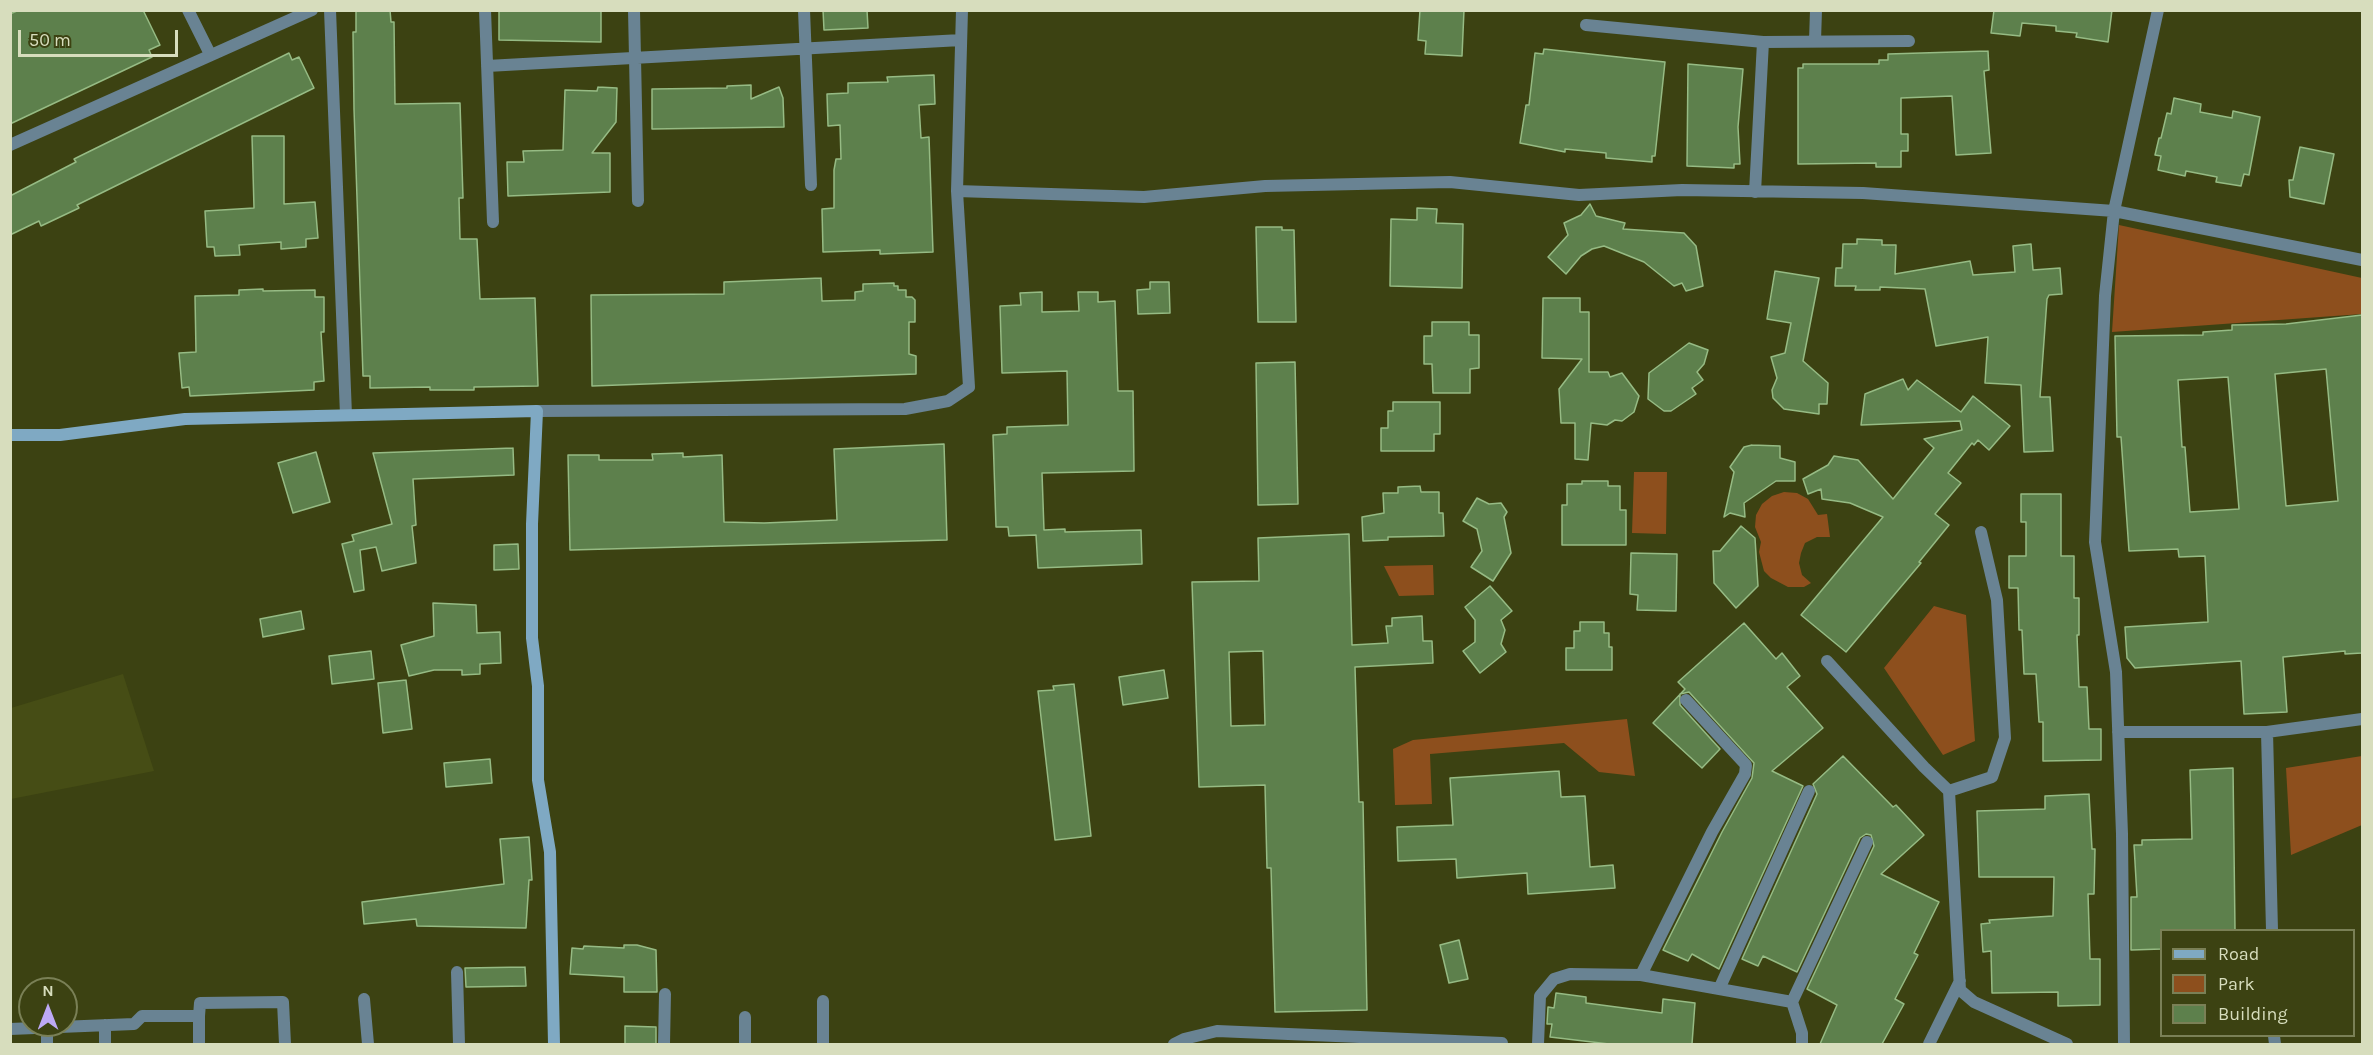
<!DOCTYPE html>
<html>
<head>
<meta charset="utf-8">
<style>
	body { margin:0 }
	#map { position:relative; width:2373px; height:1055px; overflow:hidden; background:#3c4212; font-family:Karla,sans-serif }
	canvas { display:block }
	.frame { position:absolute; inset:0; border:12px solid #d7ddbd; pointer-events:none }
	.legend { position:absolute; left:2160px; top:929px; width:195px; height:108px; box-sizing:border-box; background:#3c4212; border:2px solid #7a8056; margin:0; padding:8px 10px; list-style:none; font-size:18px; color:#d7ddbd }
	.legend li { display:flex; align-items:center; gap:12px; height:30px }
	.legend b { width:30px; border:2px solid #7a8056 }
	.north { position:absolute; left:18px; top:977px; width:60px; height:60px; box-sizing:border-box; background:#3c4212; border:2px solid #7a8056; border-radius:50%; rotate:0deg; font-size:16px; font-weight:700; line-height:24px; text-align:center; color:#d7ddbd }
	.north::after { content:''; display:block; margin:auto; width:21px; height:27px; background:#bda9f5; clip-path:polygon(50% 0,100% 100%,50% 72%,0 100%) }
	.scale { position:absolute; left:18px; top:30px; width:160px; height:27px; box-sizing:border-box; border:3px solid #d7ddbd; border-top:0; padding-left:8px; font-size:18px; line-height:21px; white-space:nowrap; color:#d7ddbd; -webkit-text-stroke:4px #3c4212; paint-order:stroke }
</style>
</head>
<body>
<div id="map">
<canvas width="2373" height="1055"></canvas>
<div class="frame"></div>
<ul class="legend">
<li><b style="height:8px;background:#7fa9c3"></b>Road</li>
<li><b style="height:16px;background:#8d4f1d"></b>Park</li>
<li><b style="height:16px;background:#5d804c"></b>Building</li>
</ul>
<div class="north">N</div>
<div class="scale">50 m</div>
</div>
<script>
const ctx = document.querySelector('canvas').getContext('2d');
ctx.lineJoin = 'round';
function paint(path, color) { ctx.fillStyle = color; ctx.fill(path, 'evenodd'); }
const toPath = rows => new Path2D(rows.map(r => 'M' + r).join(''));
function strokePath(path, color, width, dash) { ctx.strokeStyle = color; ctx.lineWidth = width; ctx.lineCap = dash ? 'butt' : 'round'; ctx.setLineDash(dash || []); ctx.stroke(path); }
paint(toPath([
	[123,674,154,771,11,799,11,708]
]), '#464d15');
paint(toPath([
	[2119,225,2362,278,2362,314,2112,332],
	[1634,472,1667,472,1666,534,1632,533],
	[1784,492,1797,493,1808,499,1818,515,1827,514,1830,537,1817,537,1805,543,1801,553,1799,563,1802,575,1811,583,1804,587,1788,587,1771,578,1764,571,1759,552,1761,542,1755,527,1756,515,1762,504,1772,496],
	[1433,565,1434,595,1399,596,1384,566],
	[1934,606,1966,615,1975,741,1943,755,1884,668],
	[1627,719,1635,776,1599,772,1564,743,1430,754,1432,804,1395,805,1393,749,1413,740],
	[2362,756,2362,825,2291,855,2286,768]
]), '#8d4f1d');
const building = toPath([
	[19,10,143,10,160,45,149,50,152,57,10,124,10,14,19,10],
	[356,10,390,10,391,22,394,22,395,104,460,103,463,198,459,198,460,239,477,239,480,299,535,298,538,386,474,387,474,390,430,390,430,387,370,388,370,376,363,376,354,109,353,32,356,32,356,10],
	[499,10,601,10,601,42,499,40,499,10],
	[823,10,867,10,868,28,824,30,823,10],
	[1420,10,1464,10,1462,56,1425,54,1426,41,1418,40,1420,10],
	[1994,10,2112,10,2108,42,2076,37,2077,33,2056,31,2056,26,2022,23,2020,36,1991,33,1994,10],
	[1544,49,1665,62,1655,156,1652,156,1652,162,1606,158,1606,153,1565,149,1565,152,1520,143,1526,105,1529,105,1535,53,1543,54,1544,49],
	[1988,51,1989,70,1984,71,1991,153,1956,155,1952,96,1901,98,1901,134,1908,134,1908,151,1901,151,1901,167,1876,167,1876,163,1798,164,1798,68,1803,68,1803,64,1879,64,1879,60,1888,60,1888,54,1988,51],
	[289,53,292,60,299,57,314,88,77,205,79,208,41,226,39,221,10,235,10,196,76,162,74,159,289,53],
	[1688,64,1743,69,1738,127,1740,164,1734,164,1734,168,1687,166,1688,64],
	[934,75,935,104,919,105,921,138,929,137,933,252,880,254,880,250,823,252,822,209,834,208,834,170,836,159,841,159,840,125,828,126,827,94,848,93,848,83,888,82,887,77,934,75],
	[751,85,751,99,779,87,783,98,784,127,652,129,652,89,727,88,727,86,751,85],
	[598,87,617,88,616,122,592,153,610,153,610,192,508,196,507,162,524,162,523,151,563,150,565,90,597,91,598,87],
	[2174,98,2201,104,2200,112,2232,118,2233,111,2260,117,2249,175,2244,174,2241,186,2216,182,2217,177,2186,171,2185,176,2158,170,2161,156,2155,155,2159,138,2161,138,2167,113,2171,114,2174,98],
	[252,136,284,136,284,204,315,202,318,238,306,239,306,247,281,249,281,242,239,245,240,255,215,256,214,247,207,247,205,211,254,208,252,136],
	[2300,147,2334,154,2324,204,2290,197,2289,180,2293,180,2300,147],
	[1590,204,1596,216,1625,223,1623,229,1684,233,1696,246,1703,286,1686,291,1682,283,1674,286,1644,262,1604,246,1592,249,1581,256,1566,274,1548,257,1568,235,1564,223,1581,215,1590,204],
	[1417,208,1437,209,1436,223,1463,224,1462,288,1390,286,1391,219,1417,220,1417,208],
	[1256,227,1282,227,1282,230,1294,230,1296,322,1258,322,1256,227],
	[1857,239,1882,240,1882,245,1896,245,1895,274,1970,261,1973,275,2015,272,2013,246,2031,244,2033,270,2060,268,2062,294,2049,295,2047,299,2040,397,2050,397,2053,451,2024,452,2021,385,1985,383,1988,337,1936,346,1925,289,1880,287,1880,290,1855,290,1856,286,1835,286,1836,268,1842,268,1843,244,1857,244,1857,239],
	[1775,271,1819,278,1803,361,1828,383,1827,404,1819,404,1819,414,1784,409,1773,398,1772,390,1777,378,1771,357,1785,353,1791,323,1767,319,1775,271],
	[821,278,822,301,855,300,855,292,863,291,863,284,894,283,894,286,898,286,898,290,906,290,906,297,912,297,915,300,915,322,909,322,909,354,916,356,916,374,592,386,591,295,724,294,724,282,821,278],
	[1150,282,1169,282,1170,313,1138,314,1137,290,1150,289,1150,282],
	[263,289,263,291,315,290,315,297,324,297,324,332,321,332,324,381,314,382,314,390,190,396,189,387,182,388,179,353,196,352,195,296,239,295,239,290,263,289],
	[1042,292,1042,312,1079,311,1078,292,1098,292,1098,302,1115,301,1118,391,1133,391,1134,471,1042,473,1044,530,1065,529,1065,532,1141,530,1142,564,1038,568,1036,535,1009,536,1008,527,996,527,993,435,1007,434,1007,427,1068,425,1067,371,1002,373,1000,306,1021,305,1020,293,1042,292],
	[1543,298,1580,298,1580,312,1589,312,1589,372,1608,372,1610,377,1622,373,1639,396,1634,412,1622,421,1615,420,1607,425,1591,423,1588,460,1575,459,1575,423,1561,423,1559,389,1582,359,1542,358,1543,298],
	[2362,315,2362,653,2345,654,2345,651,2283,657,2287,712,2244,714,2241,661,2135,668,2127,658,2125,627,2208,622,2205,556,2179,557,2178,549,2129,551,2121,437,2117,437,2115,336,2203,335,2203,332,2232,330,2232,325,2286,324,2362,315],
	[2326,369,2338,501,2286,506,2275,374,2326,369],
	[2228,377,2239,509,2190,512,2185,447,2182,447,2178,380,2228,377],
	[1432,322,1469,322,1469,335,1479,335,1479,368,1470,369,1470,393,1433,393,1432,364,1424,364,1424,336,1432,336,1432,322],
	[1689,343,1708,350,1704,364,1697,372,1703,380,1692,388,1696,394,1671,411,1664,411,1648,399,1649,373,1689,343],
	[1295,362,1298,504,1258,505,1256,363,1295,362],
	[1903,379,1908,390,1917,380,1961,412,1973,396,2010,426,1989,450,1978,440,1974,445,1972,443,1948,473,1961,483,1935,514,1949,525,1919,562,1921,563,1846,652,1801,615,1883,517,1850,503,1822,499,1821,489,1808,494,1803,479,1828,465,1834,456,1858,460,1893,499,1934,448,1924,439,1962,430,1960,421,1861,425,1865,394,1903,379],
	[1393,402,1440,402,1440,434,1434,434,1434,451,1381,451,1381,428,1388,428,1388,411,1393,411,1393,402],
	[944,444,947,540,570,550,568,455,599,455,599,460,653,460,652,454,683,453,683,457,722,455,724,522,764,523,837,520,834,449,944,444],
	[1752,445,1780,446,1780,458,1795,462,1795,481,1776,481,1744,503,1745,517,1730,513,1724,517,1734,472,1730,467,1744,447,1752,445],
	[513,448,514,475,413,479,416,525,412,526,416,563,382,571,376,547,360,550,364,590,354,592,342,544,354,541,352,535,392,524,373,453,513,448],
	[316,452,330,502,293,513,278,463,316,452],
	[1582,481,1608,481,1608,486,1620,486,1620,510,1626,510,1626,545,1562,545,1562,505,1567,505,1567,484,1582,484,1582,481],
	[1420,486,1421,492,1439,492,1439,513,1443,513,1444,536,1388,537,1388,540,1363,541,1362,517,1384,513,1383,493,1398,493,1398,487,1420,486],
	[2021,494,2061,494,2061,556,2074,556,2074,598,2079,598,2079,635,2077,635,2079,687,2087,687,2089,729,2101,729,2101,760,2043,761,2043,722,2039,722,2036,674,2024,674,2022,630,2019,630,2018,588,2009,588,2009,556,2026,556,2026,522,2021,522,2021,494],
	[1477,498,1489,504,1501,503,1507,512,1504,517,1511,553,1493,581,1471,567,1482,551,1477,529,1463,521,1477,498],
	[1741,526,1755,538,1758,586,1736,608,1714,583,1713,551,1720,551,1741,526],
	[1349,534,1352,645,1388,643,1386,626,1392,626,1392,618,1422,616,1423,641,1432,641,1433,663,1355,667,1359,802,1363,802,1367,1010,1275,1012,1271,868,1267,868,1265,785,1199,787,1192,582,1259,581,1258,538,1349,534],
	[1263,651,1265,725,1231,726,1229,652,1263,651],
	[518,544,519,569,494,570,494,545,518,544],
	[1631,553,1677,554,1676,611,1637,610,1638,595,1630,594,1631,553],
	[1490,586,1512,611,1501,620,1505,630,1501,644,1506,652,1480,673,1463,651,1475,642,1475,620,1465,607,1490,586],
	[433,603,476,605,477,633,500,632,501,663,480,664,480,674,462,675,462,670,434,670,409,676,401,645,434,636,433,603],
	[301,611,304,629,263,637,260,619,301,611],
	[1580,622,1604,622,1604,633,1609,633,1609,647,1612,647,1612,670,1566,670,1566,648,1574,648,1574,631,1580,631,1580,622],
	[1744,623,1776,659,1782,653,1800,676,1787,687,1823,728,1772,771,1803,786,1719,969,1692,954,1688,961,1663,950,1722,832,1752,778,1754,763,1689,692,1680,694,1680,705,1720,749,1702,768,1653,723,1685,689,1678,682,1744,623],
	[371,651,374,679,332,684,329,656,371,651],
	[1164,670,1168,698,1123,705,1119,677,1164,670],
	[406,680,412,729,383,733,378,683,406,680],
	[1074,684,1091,836,1055,840,1038,691,1054,690,1053,686,1074,684],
	[1843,756,1893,807,1896,805,1924,835,1881,874,1939,902,1914,953,1918,955,1895,999,1904,1004,1882,1044,1820,1044,1837,1005,1807,989,1874,846,1871,835,1866,834,1860,838,1797,972,1763,956,1758,966,1742,959,1817,794,1813,784,1843,756],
	[490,759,492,783,446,787,444,763,490,759],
	[2233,768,2235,930,2162,930,2162,949,2131,950,2131,897,2137,897,2134,845,2142,845,2142,840,2192,839,2190,770,2233,768],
	[1559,771,1561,797,1585,796,1590,867,1613,865,1615,888,1528,894,1527,873,1457,878,1456,859,1398,861,1397,827,1453,825,1450,778,1559,771],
	[2089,794,2092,849,2095,849,2094,894,2088,894,2090,959,2100,959,2100,1005,2058,1006,2058,992,1992,993,1991,951,1983,952,1981,924,1990,923,1989,920,2053,916,2054,877,1979,877,1977,811,2045,809,2045,796,2089,794],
	[529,837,532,880,529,880,526,928,417,926,416,919,364,924,362,902,504,884,500,839,529,837],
	[1459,940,1468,979,1449,983,1440,945,1459,940],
	[624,945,637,945,656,950,657,992,624,992,624,977,570,974,572,948,583,949,584,946,624,948,624,945],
	[525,967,526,986,466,987,465,968,525,967],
	[1556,993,1586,997,1586,1003,1662,1013,1663,999,1695,1003,1692,1044,1609,1044,1550,1037,1552,1024,1547,1024,1548,1007,1554,1008,1556,993],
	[625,1026,656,1027,656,1044,625,1044,625,1026]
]);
paint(building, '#5d804c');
strokePath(building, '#96bb84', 1.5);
strokePath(toPath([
	[188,10,210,54],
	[330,10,346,415],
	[485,10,493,222],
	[634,10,638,201],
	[804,10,811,185],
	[1586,25,1763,42,1755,192],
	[1815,41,1816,10],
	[1763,42,1909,41],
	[487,66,961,40],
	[10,145,312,10],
	[957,191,1144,197,1265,186,1450,182,1579,195,1682,190,1863,193,2114,211,2362,260],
	[537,411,905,409,948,401,969,387,957,191,962,10],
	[1827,661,1924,767,1949,791,1960,990,1974,1002,2067,1044],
	[2118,732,2267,732,2362,719],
	[2267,732,2272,930],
	[1949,791,1992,777,2005,738,1997,600,1981,532],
	[457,972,459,1044],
	[1641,975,1712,832,1745,774,1746,765,1686,700],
	[1720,987,1809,791],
	[364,999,368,1044],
	[823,1001,823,1044],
	[1792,1002,1802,1033,1802,1044],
	[199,1016,199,1044],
	[105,1025,105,1044],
	[47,1027,47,1044],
	[10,1029,134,1024,142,1016,199,1016,200,1003,283,1002,285,1044],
	[2274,1036,2275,1044],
	[664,1044,665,994],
	[745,1044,745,1017],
	[1174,1044,1184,1039,1217,1031,1502,1043],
	[1538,1044,1540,996,1554,979,1570,974,1641,975,1792,1002,1867,842],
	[1929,1044,1960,981],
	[2124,1044,2122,834,2116,672,2095,542,2105,296,2114,211,2158,10]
]), '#698393', 12);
strokePath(toPath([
	[10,435,60,435,185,419,537,411,532,524,532,638,538,686,538,780,550,852,554,1044]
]), '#7fa9c3', 12);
</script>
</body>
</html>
